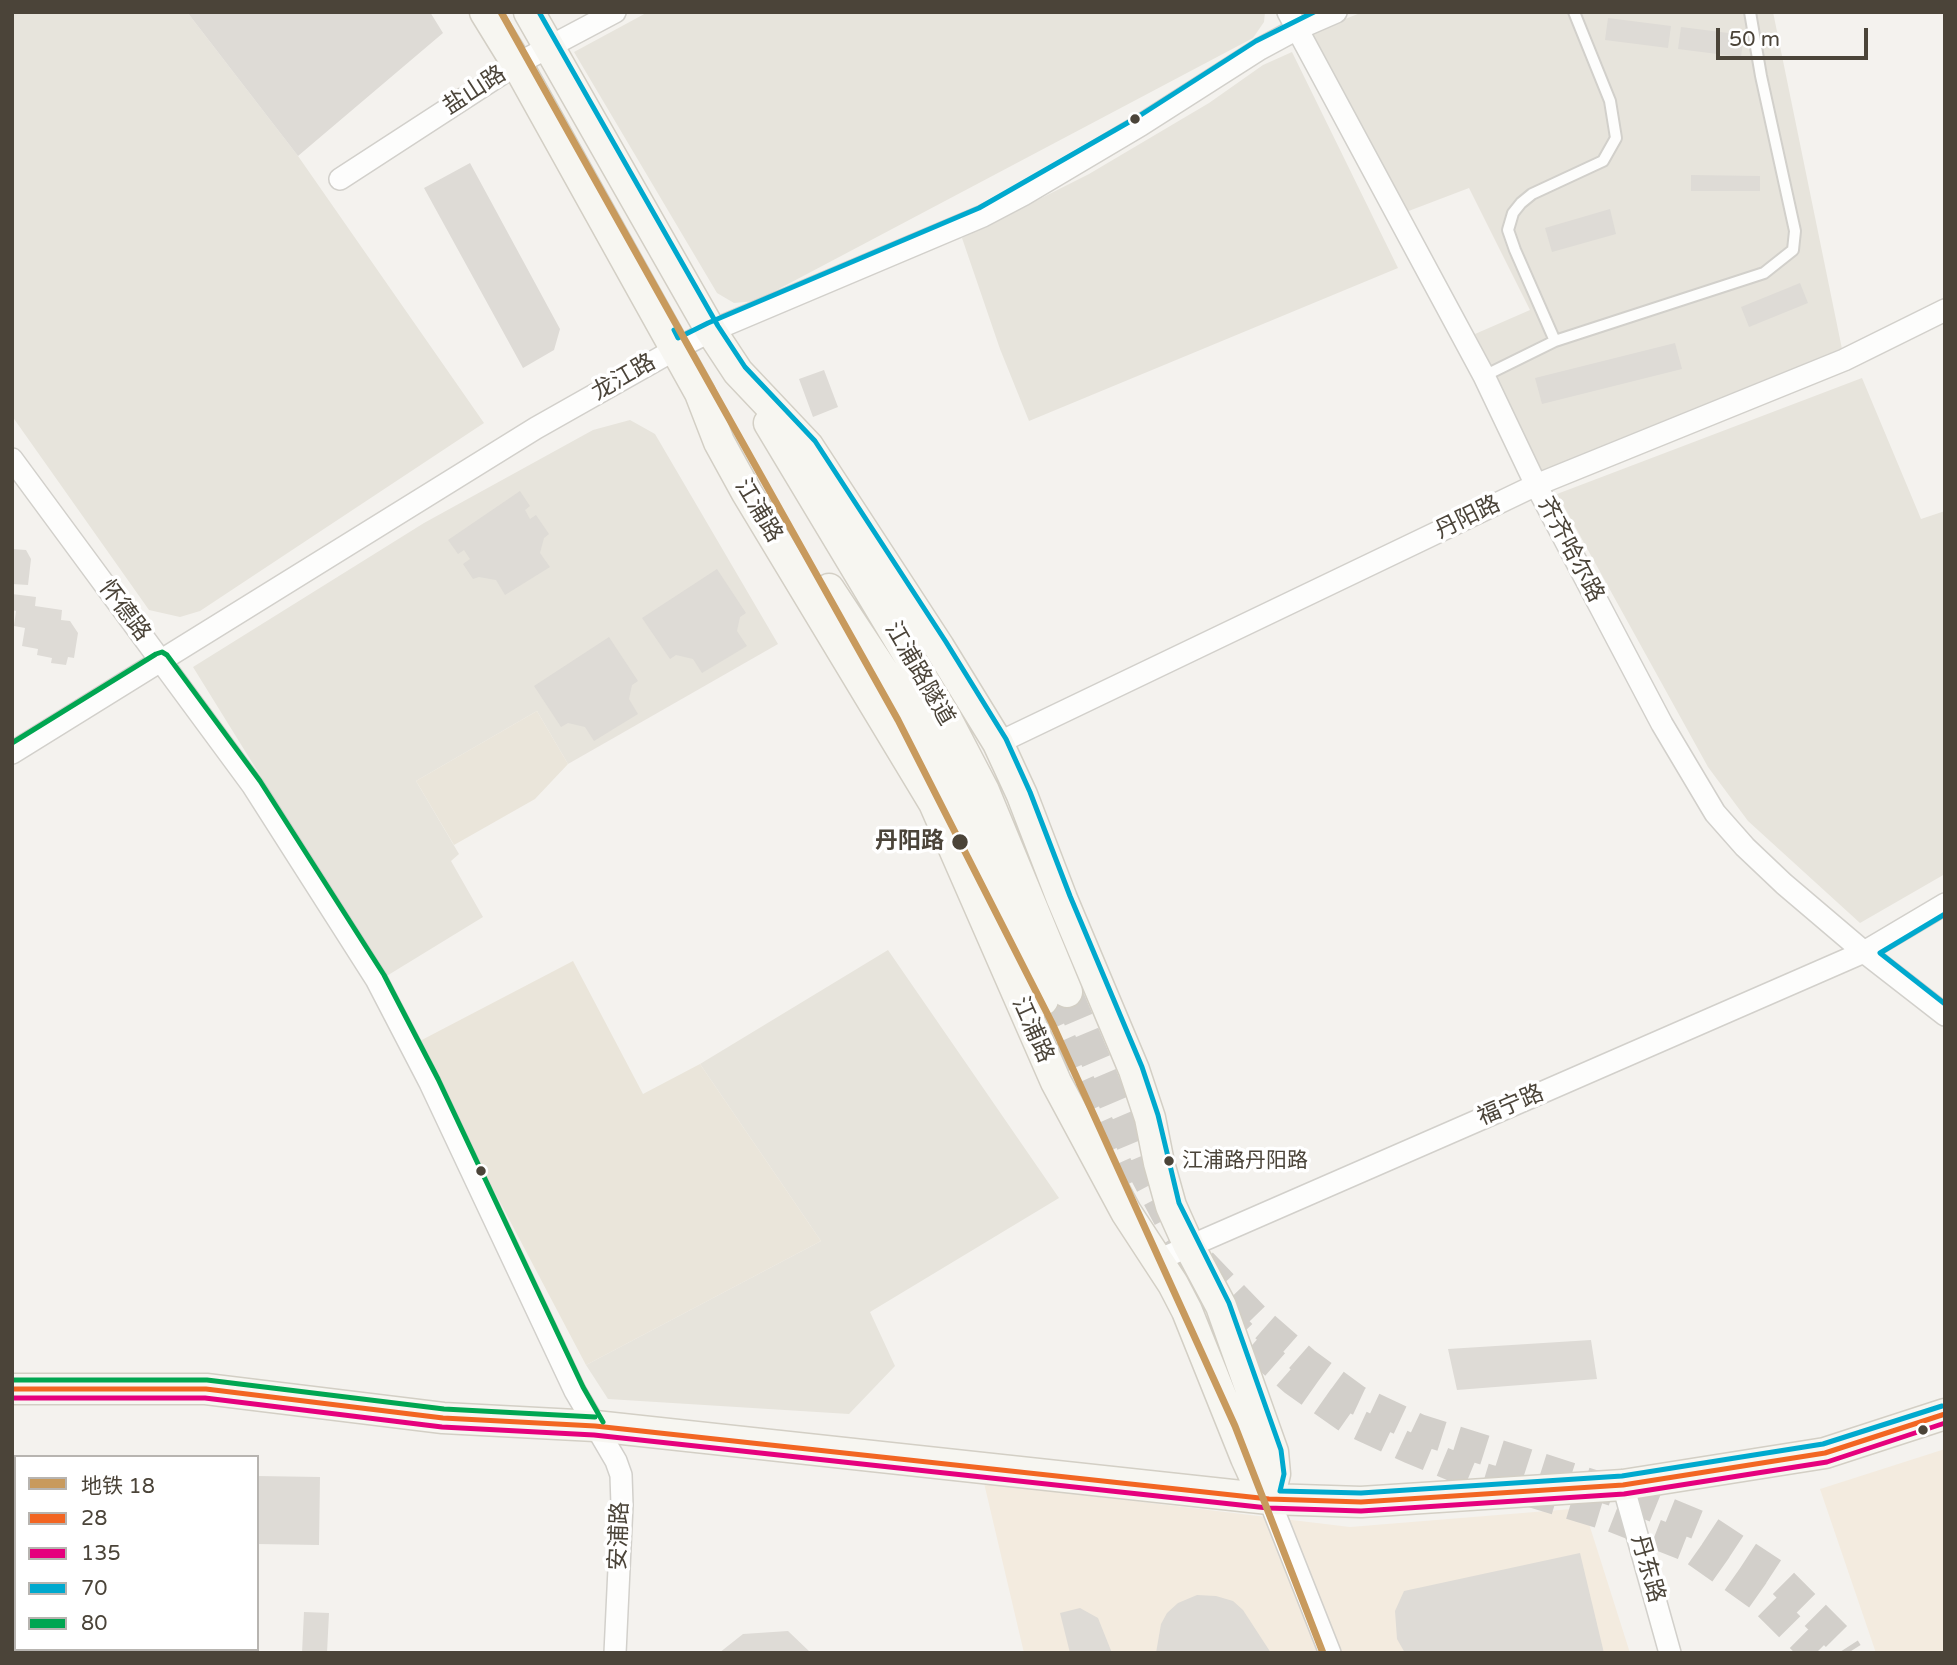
<!DOCTYPE html>
<html>
<head>
<meta charset="utf-8">
<style>
	body { margin:0 }
	#map { position:relative; width:1957px; height:1665px; overflow:hidden; background:#f4f2ee; font-family:"Varela Round","Noto Sans SC",sans-serif }
	canvas { display:block }
	.frame { position:absolute; inset:0; border:14px solid #4b4439; pointer-events:none }
	.legend { position:absolute; left:14px; top:1455px; width:245px; height:196px; box-sizing:border-box; background:#fff; border:2px solid #b7b4b0; margin:0; padding:9px 12px; list-style:none; font-size:21px; color:#4b4439 }
	.legend li { display:flex; align-items:center; gap:14px; height:35px }
	.legend b { width:35px; border:2px solid #b7b4b0 }
	.scale { position:absolute; left:1716px; top:28px; width:152px; height:32px; box-sizing:border-box; border:4px solid #4b4439; border-top:0; padding-left:9px; font-size:21px; line-height:24px; white-space:nowrap; color:#4b4439; -webkit-text-stroke:5px #fff; paint-order:stroke }
</style>
</head>
<body>
<div id="map">
<canvas width="1957" height="1665"></canvas>
<div class="frame"></div>
<ul class="legend">
<li><b style="height:9px;background:#c89a5d"></b>地铁 18</li>
<li><b style="height:9px;background:#f26522"></b>28</li>
<li><b style="height:9px;background:#e5007d"></b>135</li>
<li><b style="height:9px;background:#00a9ce"></b>70</li>
<li><b style="height:9px;background:#00a651"></b>80</li>
</ul>
<div class="scale">50 m</div>
</div>
<script>
const ctx = document.querySelector('canvas').getContext('2d');
ctx.lineJoin = 'round';
function paint(path, color) { ctx.fillStyle = color; ctx.fill(path, 'evenodd'); }
const toPath = rows => new Path2D(rows.map(r => 'M' + r).join(''));
function strokePath(path, color, width, dash) { ctx.strokeStyle = color; ctx.lineWidth = width; ctx.lineCap = dash ? 'butt' : 'round'; ctx.setLineDash(dash || []); ctx.stroke(path); }
function label(font, color, halo, rows, align = 'center') {
  ctx.font = font + ' "Varela Round","Noto Sans SC",sans-serif'; ctx.lineWidth = 7; ctx.setLineDash([]); ctx.textBaseline = 'middle'; ctx.strokeStyle = halo; ctx.fillStyle = color; for (const [text, x, y, turn = 0] of rows) {
    ctx.save(); ctx.translate(x, y); ctx.rotate((+turn || 0) * Math.PI / 180); ctx.textAlign = isNaN(turn) ? turn : align; if (halo) ctx.strokeText(text, 0, 0); ctx.fillText(text, 0, 0); ctx.restore();
  }
}
paint(toPath([
	[15,12,187,12,298,156,484,423,200,611,180,617,149,610,12,416,12,15],
	[648,12,1265,12,1264,22,1253,38,756,301,734,303,717,293,574,52],
	[1363,12,1773,12,1842,349,1541,471,1475,334,1530,310,1469,188,1406,212,1309,33],
	[1292,52,1398,268,1029,421,1000,349,962,238,1089,174,1209,103,1263,65],
	[1862,378,1921,519,1945,511,1945,874,1860,923,1748,821,1708,767,1557,494],
	[630,420,655,434,778,644,568,764,537,711,416,781,459,854,451,861,483,917,385,977,193,667,424,523,593,430],
	[888,950,1059,1198,870,1312,895,1366,849,1414,608,1399,586,1365,821,1241,700,1064]
]), '#e7e4dc');
paint(toPath([
	[1945,1449,1945,1653,1876,1653,1820,1489],
	[984,1483,1350,1527,1584,1508,1630,1653,1024,1653]
]), '#f3ebdf');
paint(toPath([
	[537,711,568,764,535,799,454,845,416,781],
	[573,961,643,1094,700,1064,821,1241,586,1365,416,1043]
]), '#eae5da');
paint(toPath([
	[187,12,430,12,443,33,298,156],
	[1608,18,1671,26,1668,48,1605,40],
	[1681,27,1744,35,1741,57,1678,49],
	[470,163,560,329,554,350,523,368,424,188],
	[1691,175,1760,176,1760,191,1691,191],
	[1610,209,1616,234,1552,252,1545,228],
	[1800,283,1808,303,1749,327,1741,307],
	[1675,343,1682,369,1542,404,1535,378],
	[824,370,838,407,813,417,799,379],
	[520,491,530,506,525,510,530,519,536,515,549,534,544,538,540,553,550,567,505,595,496,580,479,577,473,579,463,564,470,559,464,550,458,554,448,540],
	[12,549,26,550,31,559,28,585,12,584],
	[717,569,746,613,740,617,737,631,747,646,702,673,693,659,676,655,670,659,642,618],
	[12,594,36,597,35,606,62,610,61,620,70,621,78,633,74,658,68,657,66,665,51,663,52,658,37,655,38,649,22,646,25,628,14,626,16,611,12,610],
	[609,637,638,681,632,685,629,699,638,714,594,741,585,727,568,723,561,727,534,686],
	[1591,1340,1597,1379,1457,1390,1448,1349],
	[12,1474,16,1474,16,1514,12,1514],
	[257,1476,320,1477,319,1545,257,1544],
	[12,1517,16,1517,16,1561,12,1561],
	[1580,1553,1604,1653,1405,1653,1397,1639,1395,1611,1404,1591],
	[1197,1595,1216,1596,1233,1601,1243,1610,1271,1653,1156,1653,1161,1624,1167,1613,1178,1603],
	[1080,1608,1098,1618,1112,1653,1070,1653,1060,1613],
	[304,1612,329,1613,327,1653,302,1653],
	[788,1631,811,1653,719,1653,743,1634],
	[147,1649,184,1649,183,1653,147,1653],
	[225,1649,252,1649,252,1653,225,1653]
]), '#dedbd6');
strokePath(toPath([
	[1067,992,1140,1165,1168,1218],
	[1043,1000,1126,1185],
	[1162,1245,1181,1272,1244,1337,1294,1381,1351,1421,1411,1449,1474,1475,1612,1517,1691,1548,1759,1596,1816,1653],
	[1202,1263,1256,1319,1305,1362,1357,1400,1419,1429,1622,1494,1703,1527,1773,1573,1839,1639,1848,1653]
]), '#d2cfca', 30, [30, 15]);
const lane = toPath([
	[1574,12,1610,101,1616,138,1603,161,1532,194,1521,203,1513,213,1508,230,1515,250,1555,341,1764,273,1793,250,1795,231,1761,76,1750,12],
	[1484,376,1555,341]
]);
const street = toPath([
	[1288,12,1484,376,1536,485,1662,724,1715,813,1745,847,1784,884,1864,952,1945,1015],
	[340,179,517,64,615,12],
	[12,459,253,786,376,979,430,1083,575,1391,616,1461,621,1475,622,1505,615,1653],
	[998,743,1536,485,1844,360,1945,310],
	[12,753,536,428,674,350,711,331,983,216,1023,195,1141,125,1260,49,1297,29,1336,12],
	[1158,1260,1864,952,1945,904],
	[1623,1485,1670,1653],
	[1269,1499,1330,1653]
]);
const secondary = toPath([
	[485,12,517,64,700,393,719,442,747,493,934,803,1056,1082,1126,1212,1173,1284,1187,1311,1246,1458,1256,1480,1269,1499],
	[529,12,711,331,738,372,808,446,939,647,998,743,1022,795,1062,899,1134,1070,1150,1118,1159,1163,1171,1206,1189,1246,1221,1306,1273,1452,1275,1474,1269,1499],
	[769,423,945,716,984,791,1067,992],
	[829,589,925,735,959,796,1043,1000],
	[12,1389,206,1389,443,1418,595,1426,1269,1499,1361,1502,1623,1485,1825,1453,1945,1414]
]);
strokePath(lane, '#d2d0cb', 14);
strokePath(street, '#d2d0cb', 24);
strokePath(secondary, '#d3cfc5', 33);
strokePath(lane, '#fdfdfc', 10);
strokePath(street, '#fdfdfc', 21);
strokePath(secondary, '#f7f6f1', 30);
strokePath(toPath([
	[12,1389,206,1389,443,1418,595,1426,1269,1499,1361,1502,1623,1485,1825,1453,1945,1414]
]), '#f26522', 5);
strokePath(toPath([
	[12,1398,205,1398,442,1427,594,1435,1268,1508,1361,1511,1624,1494,1827,1462,1945,1423]
]), '#e5007d', 5);
strokePath(toPath([
	[539,12,718,326,745,367,815,441,946,642,1006,739,1030,792,1070,896,1142,1067,1158,1115,1179,1203,1229,1303,1281,1450,1284,1474,1280,1491,1361,1493,1622,1476,1823,1444,1942,1406],
	[674,330,678,338,708,323,979,208,1136,118,1256,41,1314,12],
	[1945,914,1880,953,1945,1004]
]), '#00a9ce', 5);
strokePath(toPath([
	[12,743,156,654,162,652,167,655,260,781,384,975,438,1079,583,1387,603,1422],
	[12,1380,207,1380,444,1409,595,1417]
]), '#00a651', 5);
strokePath(toPath([
	[501,12,898,720,1052,1023,1235,1426,1323,1653]
]), '#c89a5d', 7);
for (const [x, y, r, color] of [
	[1135,119,6,"#4b4439"],
	[960,842,9,"#4b4439"],
	[1169,1161,6,"#4b4439"],
	[481,1171,6,"#4b4439"],
	[1923,1430,6,"#4b4439"]
]) { const dot = new Path2D(); dot.arc(x, y, r, 0, 2 * Math.PI); ctx.fillStyle = color; ctx.fill(dot); strokePath(dot, '#fff', 2.5); }
label('21px', '#4b4439', '#fff', [
	["江浦路丹阳路",1182,1161]
], 'left');
label('23px', '#4b4439', '#fff', [
	["盐山路",475,91,-33],
	["龙江路",624,378,-30],
	["江浦路",758,511,59],
	["丹阳路",1468,518,-26],
	["齐齐哈尔路",1570,550,62],
	["怀德路",124,611,53],
	["江浦路隧道",919,674,60],
	["江浦路",1032,1030,66],
	["福宁路",1511,1106,-23],
	["安浦路",620,1536,-88],
	["丹东路",1647,1569,74]
]);
label('bold 23px', '#4b4439', '#fff', [
	["丹阳路",944,842]
], 'right');
</script>
</body>
</html>
